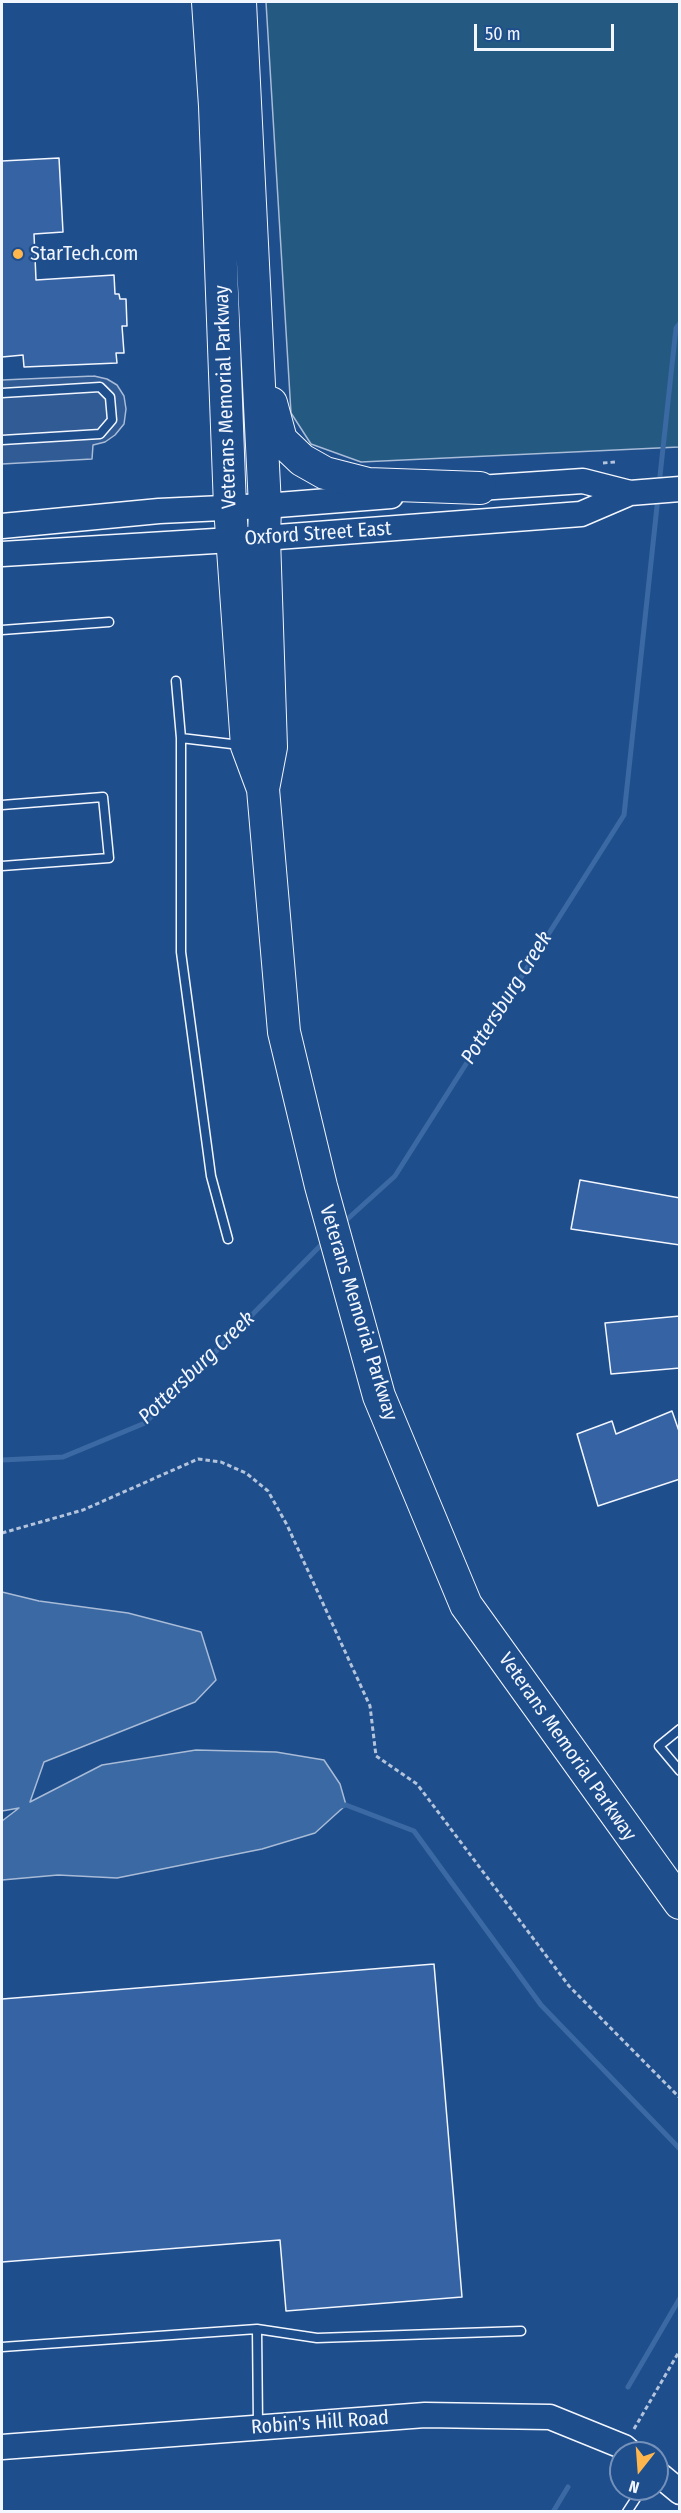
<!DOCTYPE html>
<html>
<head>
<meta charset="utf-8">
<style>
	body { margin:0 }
	#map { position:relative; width:681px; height:2513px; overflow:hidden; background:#1f4e8c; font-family:"Fira Sans Condensed",sans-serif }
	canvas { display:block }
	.frame { position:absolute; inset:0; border:3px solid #f2f6ff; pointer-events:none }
	.north { position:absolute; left:609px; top:2441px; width:60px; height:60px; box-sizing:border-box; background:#1f4e8c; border:2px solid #7391ba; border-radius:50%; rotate:197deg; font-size:16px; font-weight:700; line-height:24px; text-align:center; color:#f2f6ff }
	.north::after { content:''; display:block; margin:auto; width:21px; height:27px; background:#ffb74d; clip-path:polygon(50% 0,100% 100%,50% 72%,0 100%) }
	.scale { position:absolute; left:474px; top:24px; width:140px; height:27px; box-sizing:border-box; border:3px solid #f2f6ff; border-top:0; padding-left:8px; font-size:18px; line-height:21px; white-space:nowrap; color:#f2f6ff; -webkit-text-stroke:4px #1f4e8c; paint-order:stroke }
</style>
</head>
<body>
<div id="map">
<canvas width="681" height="2513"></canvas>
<div class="frame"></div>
<div class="north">N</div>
<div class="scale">50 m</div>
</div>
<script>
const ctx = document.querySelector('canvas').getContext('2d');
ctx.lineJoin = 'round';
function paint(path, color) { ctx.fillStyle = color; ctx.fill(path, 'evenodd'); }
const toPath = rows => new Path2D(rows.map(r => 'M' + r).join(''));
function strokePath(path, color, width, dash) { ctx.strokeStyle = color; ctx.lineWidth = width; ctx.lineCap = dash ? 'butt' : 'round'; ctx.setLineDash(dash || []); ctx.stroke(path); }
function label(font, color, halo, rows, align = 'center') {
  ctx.font = font + ' "Fira Sans Condensed",sans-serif'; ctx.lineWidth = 4.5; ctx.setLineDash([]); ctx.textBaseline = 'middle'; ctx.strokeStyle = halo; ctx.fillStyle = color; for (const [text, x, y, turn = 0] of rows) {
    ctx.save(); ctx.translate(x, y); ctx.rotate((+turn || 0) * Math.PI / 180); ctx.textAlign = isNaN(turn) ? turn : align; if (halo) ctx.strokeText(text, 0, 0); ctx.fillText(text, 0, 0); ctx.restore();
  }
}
const green = toPath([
	[266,2,679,2,679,447,361,462,311,444,291,413,266,2]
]);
paint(green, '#245a82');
strokePath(green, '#a8bbd7', 1.5);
const parking = toPath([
	[94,376,107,379,117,385,124,396,126,409,124,424,115,435,105,442,93,445,92,459,2,464,2,380,94,376]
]);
paint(parking, '#305b95');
strokePath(parking, '#a8bbd7', 1.5);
const water = toPath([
	[2,1592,39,1601,128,1613,201,1632,216,1680,195,1702,44,1762,30,1802,102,1765,196,1750,276,1752,324,1760,340,1784,346,1805,315,1833,262,1849,117,1878,58,1875,2,1880,2,1821,19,1808,2,1811,2,1592]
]);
paint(water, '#3b69a3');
strokePath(water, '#a8bbd7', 1.5);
strokePath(toPath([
	[659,485,676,328,680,323],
	[342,1224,395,1176,624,815,658,497],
	[2,1460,63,1457,145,1423,325,1241],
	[340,1806,346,1805,414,1831,541,2005,680,2149],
	[628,2387,680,2298],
	[553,2512,568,2487]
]), '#3b69a3', 5);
const building = toPath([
	[59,158,63,232,34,234,36,280,114,275,115,294,119,294,120,299,126,299,127,326,122,326,124,353,116,353,117,363,24,367,23,355,2,357,2,161,59,158],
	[580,1180,680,1198,680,1245,571,1229,580,1180],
	[680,1316,680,1368,611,1374,605,1323,680,1316],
	[672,1411,680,1434,680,1479,598,1506,577,1434,612,1421,616,1434,672,1411],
	[434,1964,462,2297,286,2311,280,2240,2,2262,2,1999,434,1964]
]);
paint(building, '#3563a3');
strokePath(building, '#f2f6ff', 1.5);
const lane = toPath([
	[2,393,100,387,110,397,112,420,100,434,2,440],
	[2,630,109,622],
	[176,681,181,738,181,952,211,1176,228,1239],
	[181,738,240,745],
	[2,805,103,797,109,858,2,866],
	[680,1729,659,1746,680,1771],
	[257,2329,258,2424],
	[2,2347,257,2329,317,2338,521,2331],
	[627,2512,642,2489]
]);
const secondary = toPath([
	[464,489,583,481,630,493],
	[2,526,159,511,265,506,391,496],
	[2,554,264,538,581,514,630,493,680,489],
	[2,2447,425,2415,550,2417,624,2447,631,2453],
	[657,2473,680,2492]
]);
const highway = toPath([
	[208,2,215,106,230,507,247,746,263,789],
	[240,2,265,506,264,538,271,747,263,789,284,1032,321,1186,379,1396,466,1605,680,1903],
	[271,403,281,440,302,460,325,473,368,484,480,488]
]);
strokePath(lane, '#f2f6ff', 11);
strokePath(secondary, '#f2f6ff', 27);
strokePath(highway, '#f2f6ff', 34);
strokePath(toPath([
	[603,463,615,462],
	[2,1533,83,1510,198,1459,221,1462,246,1473,268,1491,287,1525,370,1706,376,1756,417,1784,569,1986,680,2098],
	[634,2429,680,2350]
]), '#b3c4dc', 3, [4.5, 3]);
strokePath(lane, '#1f4e8c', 8);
strokePath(secondary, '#1f4e8c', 24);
strokePath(highway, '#1f4e8c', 32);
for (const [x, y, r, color] of [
	[18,254,6,"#ffb74d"]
]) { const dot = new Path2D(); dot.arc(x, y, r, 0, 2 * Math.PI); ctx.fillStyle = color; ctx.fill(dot); strokePath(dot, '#1f4e8c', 2); }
label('20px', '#f2f6ff', '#1f4e8c', [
	["StarTech.com",30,254]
], 'left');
label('20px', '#f2f6ff', '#1f4e8c', [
	["Veterans Memorial Parkway",226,397,-92],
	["Oxford Street East",318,534,-4],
	["Veterans Memorial Parkway",358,1313,73],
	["Veterans Memorial Parkway",567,1747,55],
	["Robin's Hill Road",320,2423,-4]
]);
label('italic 21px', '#f2f6ff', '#1f4e8c', [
	["Pottersburg Creek",507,998,-58],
	["Pottersburg Creek",197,1368,-44]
]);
</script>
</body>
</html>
